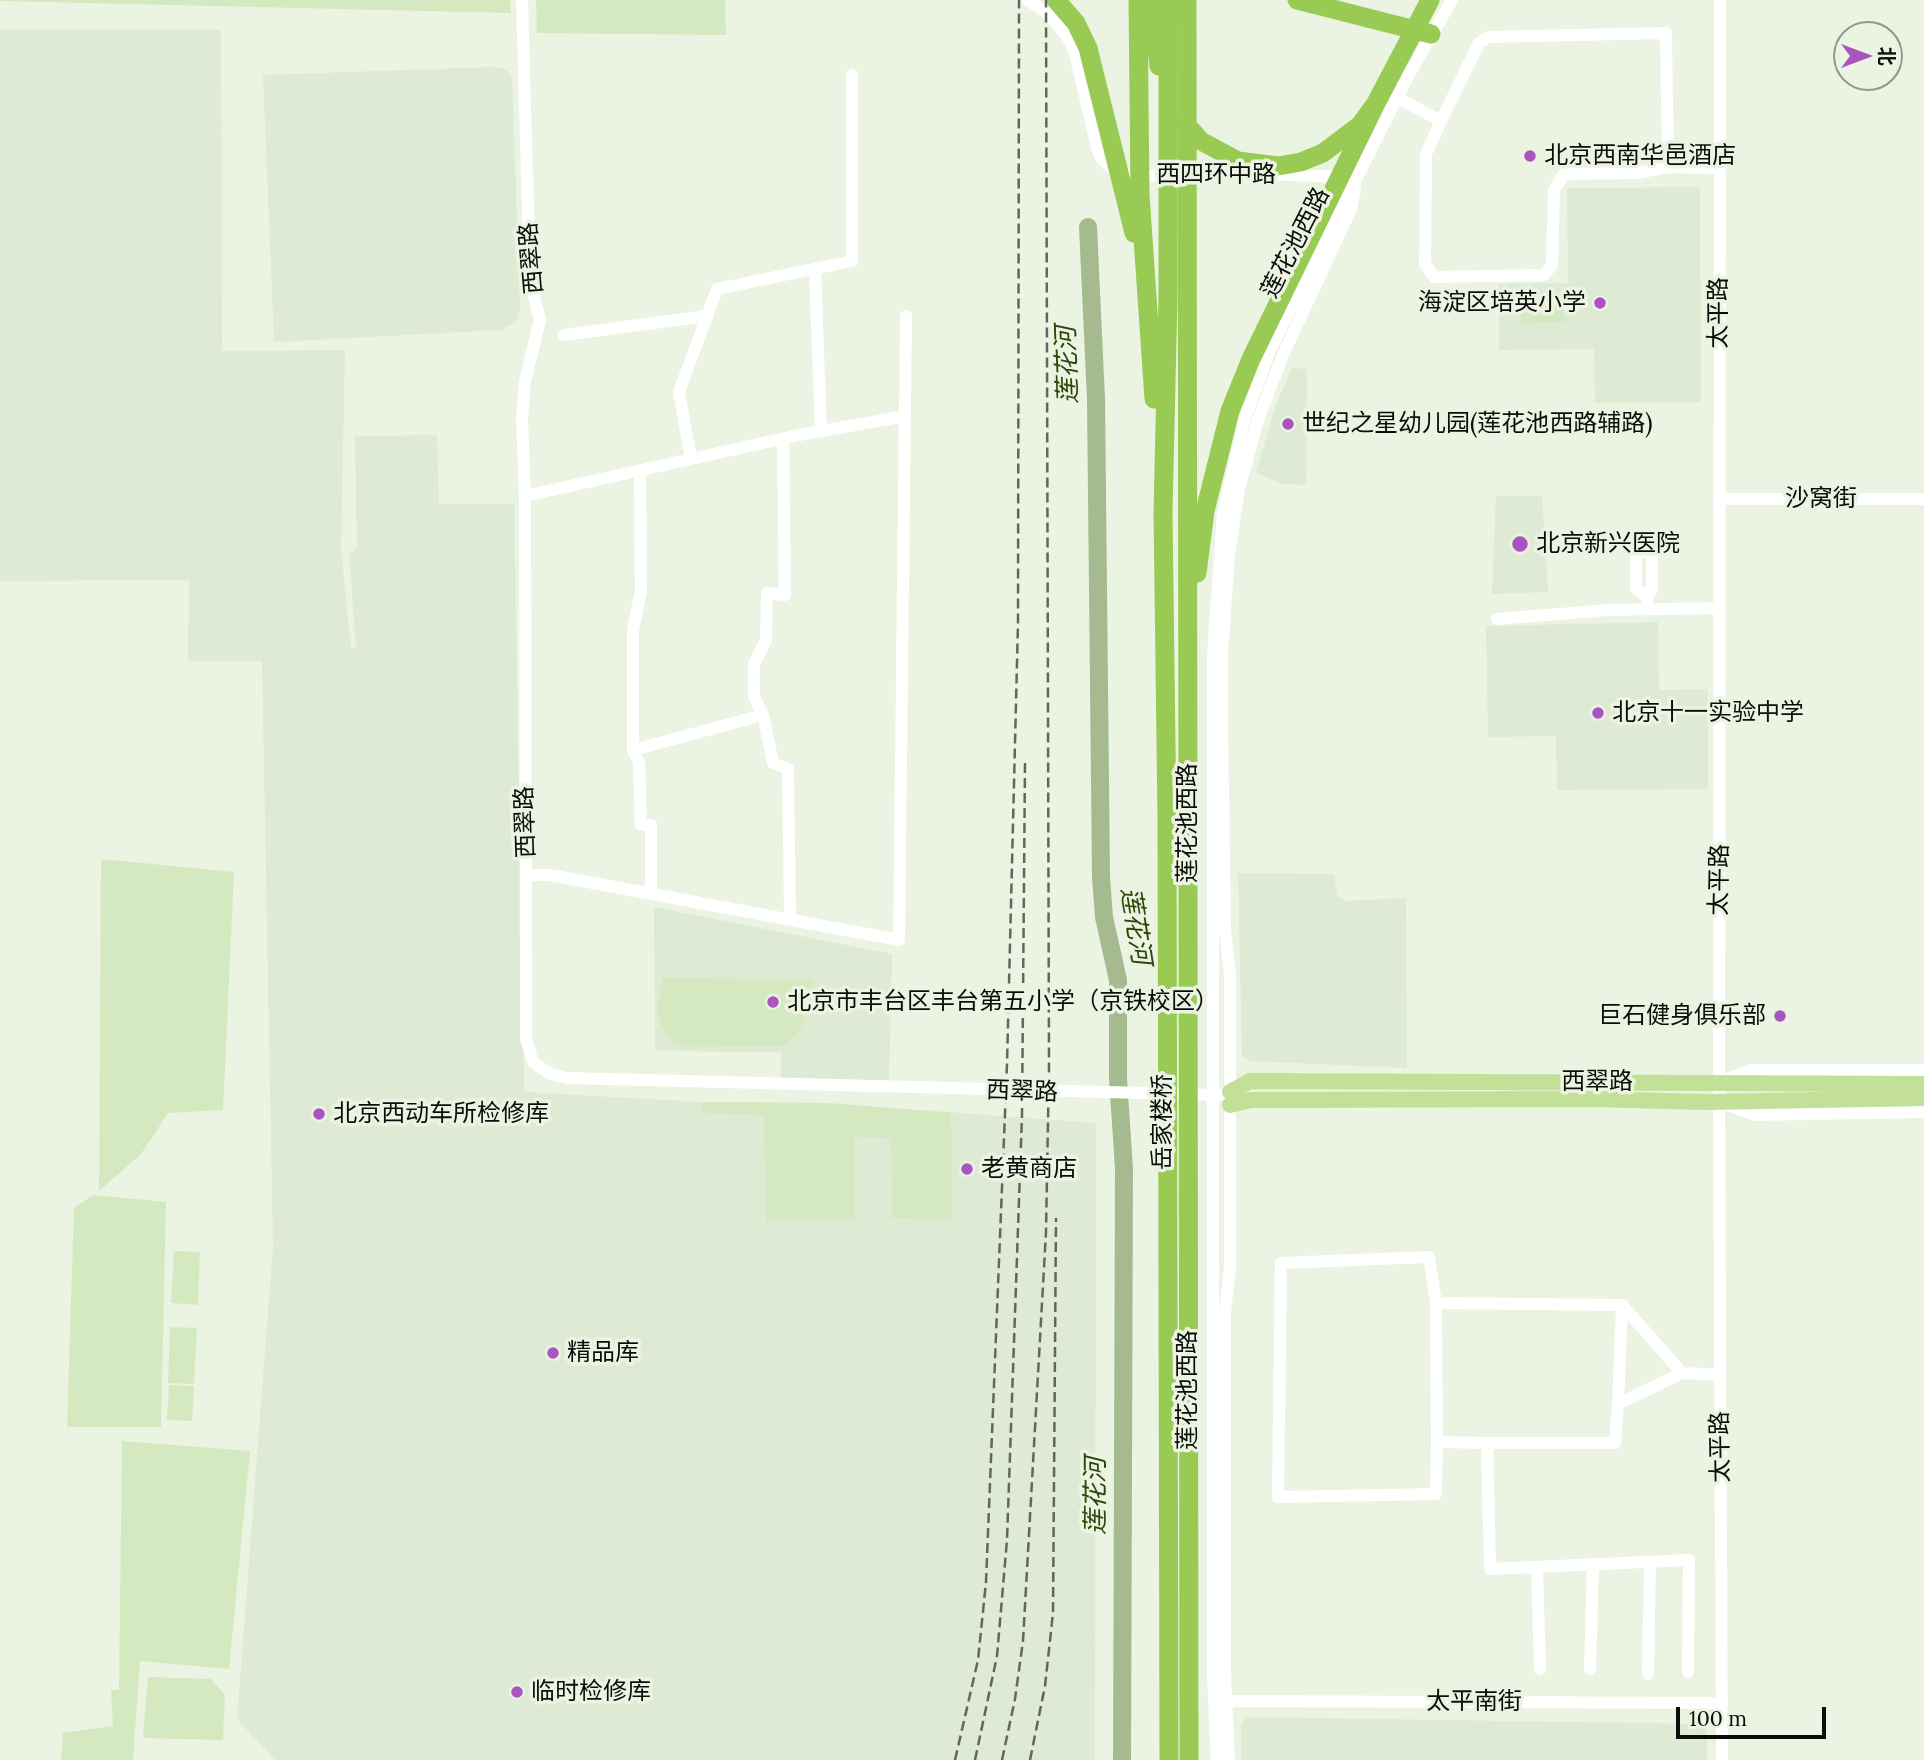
<!DOCTYPE html>
<html>
<head>
<meta charset="utf-8">
<style>
	body { margin:0 }
	#map { position:relative; width:1924px; height:1760px; overflow:hidden; background:#ebf3e3; font-family:Lora,"Noto Sans SC",serif }
	canvas { display:block }
	.north { position:absolute; left:1833px; top:21px; width:70px; height:70px; box-sizing:border-box; background:#ebf3e3; border:2px solid #91978b; border-radius:50%; rotate:90deg; font-size:19px; font-weight:700; line-height:28px; text-align:center; color:#0b0d08 }
	.north::after { content:''; display:block; margin:auto; width:24px; height:32px; background:#aa54c2; clip-path:polygon(50% 0,100% 100%,50% 72%,0 100%) }
	.scale { position:absolute; left:1676px; top:1707px; width:150px; height:32px; box-sizing:border-box; border:4px solid #0b0d08; border-top:0; padding-left:9px; font-size:21px; line-height:24px; white-space:nowrap; color:#0b0d08; -webkit-text-stroke:5px #ebf3e3; paint-order:stroke }
</style>
</head>
<body>
<div id="map">
<canvas width="1924" height="1760"></canvas>
<div class="north">北</div>
<div class="scale">100 m</div>
</div>
<script>
const ctx = document.querySelector('canvas').getContext('2d');
ctx.lineJoin = 'round';
function paint(path, color) { ctx.fillStyle = color; ctx.fill(path, 'evenodd'); }
const toPath = rows => new Path2D(rows.map(r => 'M' + r).join(''));
function strokePath(path, color, width, dash) { ctx.strokeStyle = color; ctx.lineWidth = width; ctx.lineCap = dash ? 'butt' : 'round'; ctx.setLineDash(dash || []); ctx.stroke(path); }
function label(font, color, halo, rows, align = 'center') {
  ctx.font = font + ' Lora,"Noto Sans SC",serif'; ctx.lineWidth = 7; ctx.setLineDash([]); ctx.textBaseline = 'middle'; ctx.strokeStyle = halo; ctx.fillStyle = color; for (const [text, x, y, turn = 0] of rows) {
    ctx.save(); ctx.translate(x, y); ctx.rotate((+turn || 0) * Math.PI / 180); ctx.textAlign = isNaN(turn) ? turn : align; if (halo) ctx.strokeText(text, 0, 0); ctx.fillText(text, 0, 0); ctx.restore();
  }
}
paint(toPath([
	[0,29,221,30,222,351,345,350,341,549,351,648,356,647,349,554,357,549,355,436,437,435,439,504,514,504,524,1092,701,1102,827,1103,1096,1123,1095,1760,275,1760,237,1719,273,1247,262,661,188,661,189,580,0,581],
	[494,67,507,70,512,78,520,307,516,321,501,330,274,342,263,75],
	[1700,187,1701,402,1595,403,1594,349,1499,350,1499,284,1568,283,1567,188],
	[1292,368,1307,369,1306,485,1283,484,1256,472,1276,405],
	[1496,496,1542,496,1548,592,1492,594],
	[1658,622,1659,690,1708,689,1708,789,1557,790,1556,736,1488,737,1486,626],
	[1238,873,1334,874,1337,896,1346,901,1406,898,1407,1068,1250,1061,1242,1056],
	[654,907,892,954,889,1081,781,1078,781,1052,655,1051],
	[1245,1717,1707,1724,1707,1760,1241,1760,1241,1726]
]), '#deead3');
paint(toPath([
	[0,0,510,0,511,13,0,1],
	[536,0,725,0,726,35,537,33],
	[1564,299,1564,322,1521,323,1521,300],
	[101,859,234,872,223,1110,168,1113,141,1154,99,1191],
	[662,978,814,980,814,992,794,991,803,1003,805,1020,801,1029,784,1046,689,1047,672,1042,661,1026,658,1008],
	[701,1102,827,1103,951,1113,952,1220,892,1218,891,1138,853,1137,855,1219,766,1221,764,1115,702,1113],
	[93,1195,166,1202,161,1427,67,1427,74,1208],
	[174,1251,200,1252,198,1305,171,1303],
	[170,1327,197,1328,194,1384,168,1383],
	[169,1385,194,1386,192,1421,167,1420],
	[122,1441,250,1451,229,1669,140,1661,133,1760,61,1760,63,1733,113,1726,111,1690,119,1690],
	[148,1677,211,1679,225,1695,223,1740,143,1738]
]), '#d5e9c0');
strokePath(toPath([
	[1088,227,1096,399,1101,877,1104,917,1118,980,1118,1078,1124,1169,1122,1760]
]), '#a6ba90', 18);
strokePath(toPath([
	[522,0,530,281,540,320,525,381,522,419,525,496,526,1039,533,1062,550,1074,568,1078,1221,1095],
	[1028,0,1050,15,1068,38,1075,53,1097,148,1101,158,1115,171,1135,176,1238,173,1344,177],
	[1720,0,1719,1102,1722,1760],
	[1398,98,1441,121,1479,43,1488,37,1666,33,1668,167,1719,168],
	[1441,121,1426,154,1425,264,1434,277,1544,275,1552,265,1554,190,1564,174,1637,173,1668,167],
	[815,269,821,431],
	[564,335,707,316],
	[691,459,679,392,717,289,852,261,852,75],
	[640,471,641,591,633,630,633,750,639,762,641,825,651,825,651,892],
	[525,496,799,435,905,416],
	[1719,499,1924,499],
	[1647,609,1647,597,1652,589,1652,552,1636,552,1636,588,1647,597],
	[1497,619,1609,610,1719,608],
	[763,715,754,696,754,664,766,640,767,593,785,595,783,439],
	[633,750,763,715,773,763,788,769,790,919],
	[527,875,550,875,899,940,906,316],
	[1722,1081,1750,1070,1924,1070],
	[1725,1104,1755,1115,1924,1112],
	[1436,1303,1437,1442],
	[1618,1404,1622,1305],
	[1487,1443,1437,1442,1436,1494,1278,1497,1281,1263,1429,1257,1436,1303,1622,1305,1682,1373],
	[1537,1567,1540,1669],
	[1590,1669,1593,1564],
	[1688,1672,1689,1560,1490,1569,1487,1443,1615,1443,1618,1404,1682,1373,1720,1375],
	[1648,1674,1650,1562],
	[1227,1701,1722,1703],
	[1217,1760,1213,1678,1213,655,1223,514,1245,418,1271,348,1407,78,1452,0],
	[1229,1760,1225,1674,1225,1312,1230,1268,1230,975,1225,929,1222,718,1222,654,1229,554,1239,489,1258,420,1283,355,1351,209,1355,189]
]), '#fff', 12);
strokePath(toPath([
	[1230,1092,1250,1081,1924,1084],
	[1230,1105,1251,1100,1592,1099,1706,1102,1924,1098]
]), '#c2e098', 16);
strokePath(toPath([
	[1056,0,1076,23,1088,48,1134,233],
	[1138,0,1140,195,1154,399],
	[1151,0,1159,66],
	[1168,0,1168,297,1163,512,1167,821,1169,1760],
	[1187,0,1189,1760],
	[1297,0,1431,34],
	[1184,122,1201,141,1238,161,1278,166,1301,162,1323,153,1360,125,1376,103,1430,0],
	[1197,573,1205,511,1230,411,1251,359,1376,103]
]), '#99cb54', 19);
strokePath(toPath([
	[955,1760,978,1660,986,1582,1007,1064,1018,623,1019,0],
	[975,1760,997,1656,1007,1540,1022,1115,1025,763],
	[1002,1760,1015,1699,1023,1641,1046,1232,1049,1066,1046,0],
	[1030,1760,1045,1686,1053,1613,1056,1218]
]), '#62675d', 2.5, [10, 5]);
for (const [x, y, r, color] of [
	[1530,156,7,"#aa54c2"],
	[1600,303,7,"#aa54c2"],
	[1288,424,7,"#aa54c2"],
	[1520,544,9,"#aa54c2"],
	[1598,713,7,"#aa54c2"],
	[773,1002,7,"#aa54c2"],
	[1780,1016,7,"#aa54c2"],
	[319,1114,7,"#aa54c2"],
	[967,1169,7,"#aa54c2"],
	[553,1353,7,"#aa54c2"],
	[517,1692,7,"#aa54c2"]
]) { const dot = new Path2D(); dot.arc(x, y, r, 0, 2 * Math.PI); ctx.fillStyle = color; ctx.fill(dot); strokePath(dot, '#ebf3e3', 2.5); }
label('24px', '#0b0d08', '#ebf3e3', [
	["北京西南华邑酒店",1544,156],
	["海淀区培英小学",1586,303,"right"],
	["世纪之星幼儿园(莲花池西路辅路)",1302,424],
	["北京新兴医院",1536,544],
	["北京十一实验中学",1612,713],
	["北京市丰台区丰台第五小学（京铁校区）",787,1002],
	["巨石健身俱乐部",1766,1016,"right"],
	["北京西动车所检修库",333,1114],
	["老黄商店",981,1169],
	["精品库",567,1353],
	["临时检修库",531,1692]
], 'left');
label('24px', '#0b0d08', '#ebf3e3', [
	["西四环中路",1216,175],
	["莲花池西路",1296,243,-63],
	["西翠路",532,258,-95],
	["太平路",1719,313,-90],
	["沙窝街",1821,499],
	["西翠路",526,822,-92],
	["莲花池西路",1188,823,-90],
	["太平路",1720,880,-89],
	["西翠路",1597,1082],
	["西翠路",1022,1092,2],
	["岳家楼桥",1163,1122,-90],
	["莲花池西路",1188,1390,-90],
	["太平路",1721,1447,-91],
	["太平南街",1474,1702]
]);
label('italic 26px', '#2f4706', '#ebf3e3', [
	["莲花河",1068,365,-92],
	["莲花河",1135,926,81],
	["莲花河",1097,1496,-90]
]);
</script>
</body>
</html>
